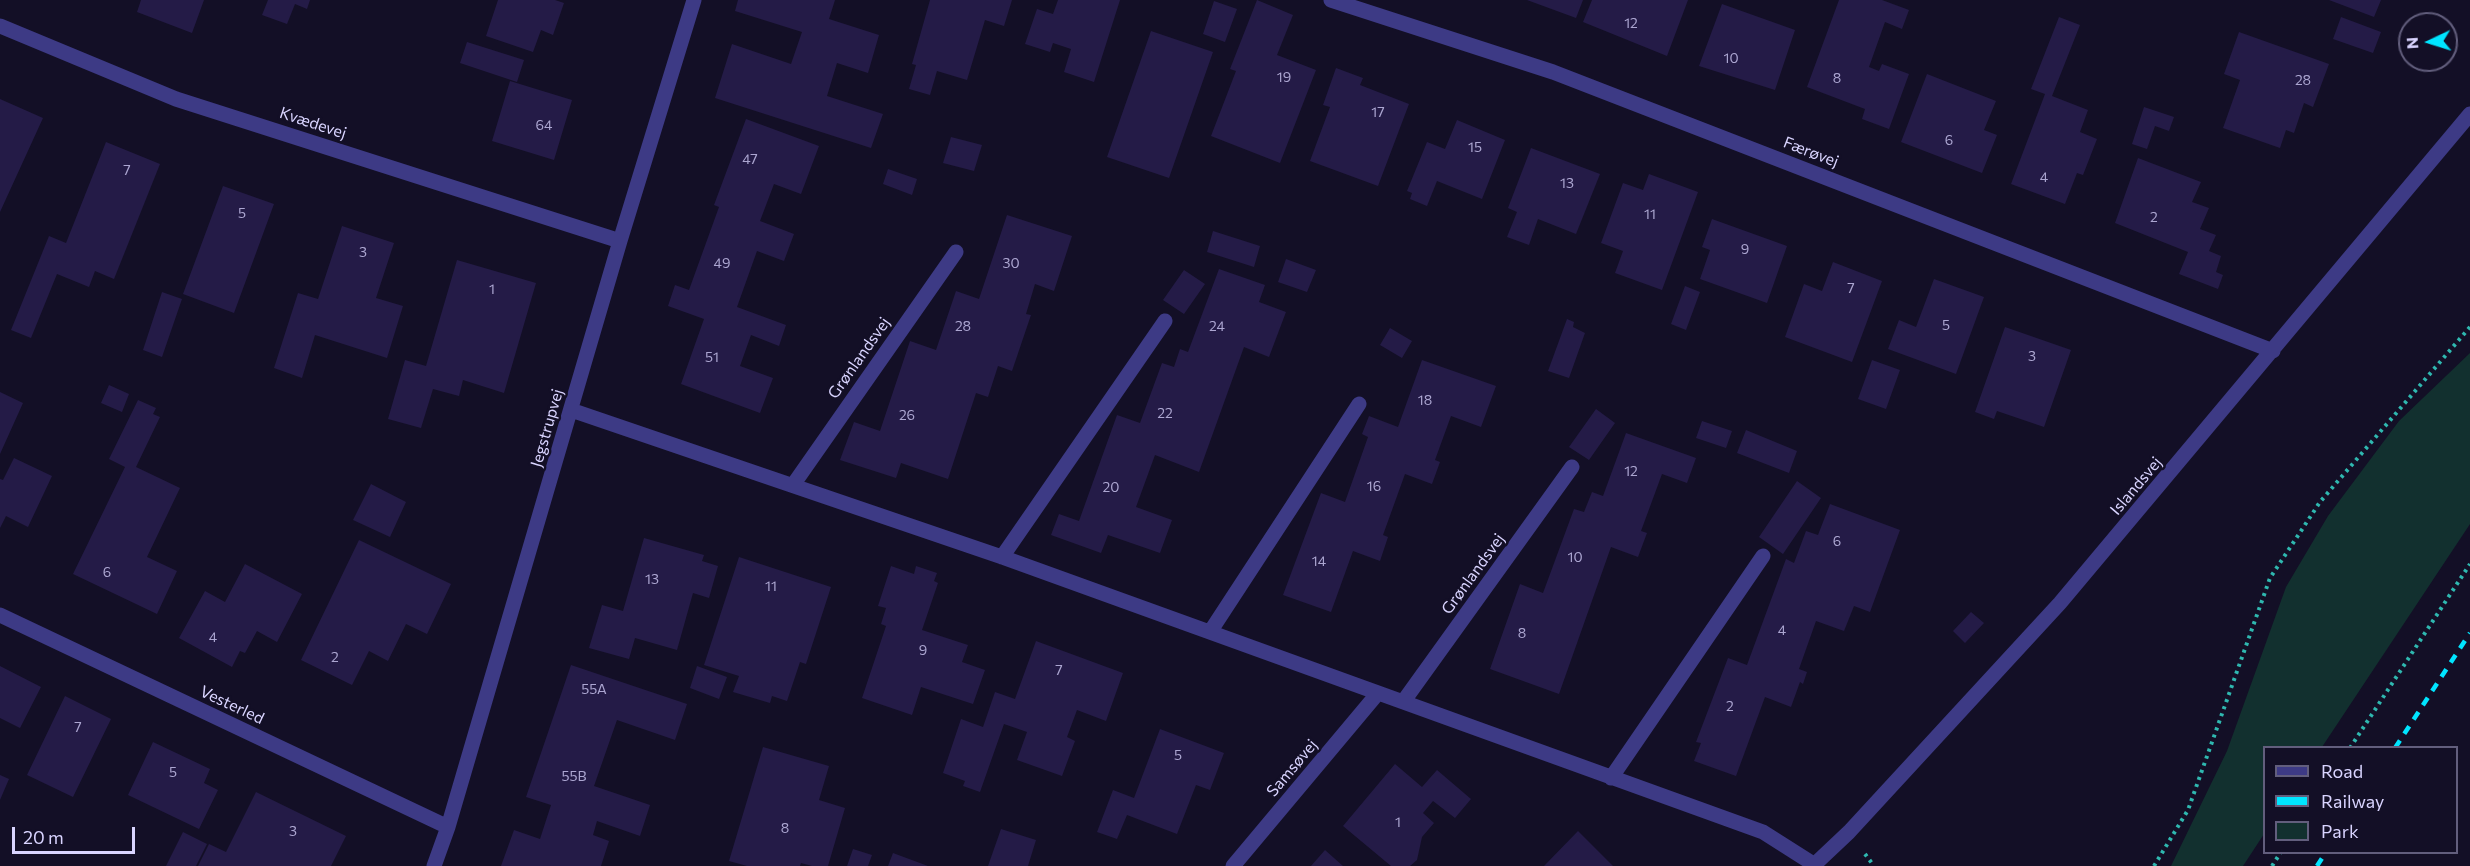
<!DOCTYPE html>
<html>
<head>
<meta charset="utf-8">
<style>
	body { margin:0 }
	#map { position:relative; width:2470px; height:866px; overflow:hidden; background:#130f26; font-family:Commissioner,sans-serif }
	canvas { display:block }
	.legend { position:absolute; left:2263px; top:746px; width:195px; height:108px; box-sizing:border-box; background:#130f26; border:2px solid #625e7d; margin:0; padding:8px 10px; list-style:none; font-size:18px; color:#d9d4ff }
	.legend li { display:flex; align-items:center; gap:12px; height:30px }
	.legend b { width:30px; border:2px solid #625e7d }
	.north { position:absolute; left:2398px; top:12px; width:60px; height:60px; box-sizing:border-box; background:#130f26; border:2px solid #625e7d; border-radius:50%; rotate:266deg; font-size:16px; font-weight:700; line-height:24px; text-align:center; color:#d9d4ff }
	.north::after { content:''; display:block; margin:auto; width:21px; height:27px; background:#00e5ff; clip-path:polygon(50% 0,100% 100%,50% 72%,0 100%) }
	.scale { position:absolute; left:12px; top:827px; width:123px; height:27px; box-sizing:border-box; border:3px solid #d9d4ff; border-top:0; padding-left:8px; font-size:18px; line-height:21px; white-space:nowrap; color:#d9d4ff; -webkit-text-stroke:4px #130f26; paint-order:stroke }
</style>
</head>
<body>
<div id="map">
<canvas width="2470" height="866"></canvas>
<ul class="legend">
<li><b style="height:8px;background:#3d3a85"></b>Road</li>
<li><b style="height:8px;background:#00e5ff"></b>Railway</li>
<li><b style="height:16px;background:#12302f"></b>Park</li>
</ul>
<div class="north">N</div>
<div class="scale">20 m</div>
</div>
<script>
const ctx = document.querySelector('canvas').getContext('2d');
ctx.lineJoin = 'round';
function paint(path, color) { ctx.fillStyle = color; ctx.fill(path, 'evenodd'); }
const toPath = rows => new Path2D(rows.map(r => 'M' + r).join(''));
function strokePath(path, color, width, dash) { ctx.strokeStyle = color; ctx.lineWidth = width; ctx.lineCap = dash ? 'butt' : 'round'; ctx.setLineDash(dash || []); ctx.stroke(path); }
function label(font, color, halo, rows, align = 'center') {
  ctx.font = font + ' Commissioner,sans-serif'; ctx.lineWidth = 5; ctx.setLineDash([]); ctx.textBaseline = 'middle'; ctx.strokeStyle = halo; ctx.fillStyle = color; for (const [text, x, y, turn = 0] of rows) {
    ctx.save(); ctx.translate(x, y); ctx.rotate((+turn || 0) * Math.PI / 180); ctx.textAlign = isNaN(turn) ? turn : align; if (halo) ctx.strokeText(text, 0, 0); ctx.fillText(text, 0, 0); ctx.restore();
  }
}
paint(toPath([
	[2470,353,2470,524,2322,747,2264,748,2264,834,2243,866,2171,866,2227,751,2286,587,2328,516,2399,421]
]), '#12302f');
paint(toPath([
	[141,0,204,0,192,33,137,12],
	[268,0,310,0,307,9,295,4,287,24,262,15],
	[498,0,555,0,564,3,553,35,541,30,533,52,486,36],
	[738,0,835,0,829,19,879,35,868,73,837,63,827,96,883,114,871,148,715,98,732,44,791,64,802,32,735,11],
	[930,0,1012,0,1004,26,985,20,967,80,937,71,930,95,909,89,916,65,912,64],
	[1058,0,1120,0,1094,82,1064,72,1071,49,1053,43,1050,52,1025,44,1037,9,1053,14],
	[1257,0,1293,15,1277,55,1316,70,1280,163,1211,136,1236,71,1230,69],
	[1527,0,1583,0,1576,18],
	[1592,0,1688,0,1667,56,1583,22],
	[1839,0,1882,0,1909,10,1902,29,1885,22,1869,67,1879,71,1882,64,1909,74,1889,129,1862,119,1865,109,1807,87],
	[2329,0,2381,0,2374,17],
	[1214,1,1237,9,1225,42,1203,34],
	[1722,4,1795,30,1775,90,1699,66],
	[2059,17,2080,25,2052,96,2088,110,2080,132,2097,139,2083,175,2077,173,2065,204,2011,184,2045,94,2031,89],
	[2341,17,2381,32,2373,53,2333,39],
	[1151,31,1213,52,1169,178,1107,157],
	[2239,32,2329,64,2313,107,2304,103,2294,133,2286,130,2280,148,2223,128,2240,80,2224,74],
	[467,42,524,60,517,82,460,63],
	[1336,68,1363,78,1360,85,1409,104,1378,186,1310,161,1330,107,1323,105],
	[1927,74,1996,101,1984,130,1997,135,1982,173,1901,142],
	[510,81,572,100,554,160,492,141],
	[0,99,43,118,0,212],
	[2144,107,2174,117,2169,131,2155,126,2147,149,2132,144],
	[746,119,819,146,801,194,774,184,760,221,794,234,784,261,757,251,737,307,786,325,779,346,751,335,740,366,773,378,760,413,681,384,704,319,668,306,675,285,689,290,719,207,714,205],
	[1457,120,1505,140,1482,199,1437,181,1427,206,1410,199,1412,193,1407,191,1427,142,1445,149],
	[951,137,982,145,974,171,943,163],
	[106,142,160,164,114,279,95,271,89,287,57,274,31,338,11,330,49,236,66,243],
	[1531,148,1600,174,1576,234,1538,219,1529,245,1507,237,1517,212,1508,208],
	[2138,158,2201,182,2192,202,2209,208,2200,229,2216,235,2209,251,2221,256,2216,272,2223,275,2218,289,2179,274,2188,252,2115,223],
	[888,169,917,179,912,195,883,184],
	[1649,174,1698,192,1662,290,1615,273,1623,251,1601,243,1623,183,1643,190],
	[223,186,274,204,234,313,183,294],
	[1007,215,1072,236,1054,291,1035,284,1026,314,1031,315,1012,371,998,366,988,397,976,393,948,479,901,463,896,478,840,460,854,422,880,431,910,341,936,350,956,291,979,299],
	[1712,219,1787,246,1767,303,1700,279,1710,250,1702,247],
	[342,226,394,243,376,298,403,306,387,358,315,335,302,378,274,368,298,293,318,299],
	[1213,231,1260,246,1254,267,1207,252],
	[1286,259,1316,270,1307,292,1278,282],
	[457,260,536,283,504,393,463,380,459,396,433,389,421,428,388,419,405,360,426,366],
	[1833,262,1882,281,1852,362,1785,337,1804,284,1822,291],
	[1219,269,1265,285,1259,302,1286,312,1269,357,1244,347,1199,472,1155,455,1136,507,1172,520,1160,553,1108,535,1101,553,1051,535,1059,514,1079,521,1117,415,1140,423,1162,363,1174,367,1180,349,1188,352],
	[1184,270,1205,284,1184,314,1163,300],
	[1934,279,1984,297,1956,374,1888,349,1899,320,1916,327],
	[1685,286,1700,292,1686,330,1671,324],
	[162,292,182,299,162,357,143,350],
	[1567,319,1574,322,1573,327,1585,333,1569,378,1548,371],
	[2005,327,2071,350,2044,427,1997,411,1994,419,1975,412],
	[1390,328,1412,341,1402,358,1380,345],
	[1422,360,1496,386,1481,427,1451,416,1435,460,1440,462,1432,484,1405,474,1383,535,1388,537,1380,561,1353,551,1331,612,1283,595,1321,493,1345,502,1368,437,1362,434,1369,416,1398,427],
	[1872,360,1900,370,1886,409,1858,399],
	[109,385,129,394,122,412,101,403],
	[0,392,23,403,0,454],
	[138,400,156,408,153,414,160,417,136,467,180,488,147,557,177,571,157,614,73,574,125,467,109,459],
	[1596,409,1615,423,1589,460,1569,447],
	[1702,421,1732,431,1726,448,1696,438],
	[1746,430,1797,451,1789,473,1737,453],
	[1626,433,1696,458,1687,483,1662,474,1641,531,1647,533,1638,557,1611,547,1559,694,1490,669,1520,584,1543,593,1574,509,1584,512,1592,492,1603,496],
	[14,458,52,476,28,527,6,516,0,528,0,479,3,480],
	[1797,481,1821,498,1783,554,1759,537],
	[371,484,406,502,390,537,353,520],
	[1830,504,1900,530,1870,612,1854,606,1844,631,1816,621,1799,669,1807,672,1803,684,1800,682,1791,707,1765,697,1736,776,1694,761,1701,743,1696,742,1728,658,1747,665,1786,559,1794,563,1806,531,1818,535],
	[644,538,704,555,702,561,718,566,709,598,693,593,677,650,635,638,629,659,589,648,602,605,623,611],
	[359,540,451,584,427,634,406,624,388,661,369,651,352,685,301,660],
	[739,557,831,587,806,664,800,662,787,701,772,696,770,703,733,692,739,676,704,665],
	[245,564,302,594,277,642,257,631,245,653,240,651,232,667,179,638,205,591,225,602],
	[891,566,914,574,916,566,937,573,934,581,938,583,922,630,968,645,962,662,985,670,973,704,921,687,912,715,862,698,886,626,881,624,886,608,878,606],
	[1971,612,1984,623,1965,643,1953,631],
	[1036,641,1123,673,1106,721,1077,710,1067,737,1075,741,1062,776,1017,760,1027,732,1004,724,980,792,963,786,965,781,943,773,961,719,983,727,995,692,1015,699],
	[571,665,687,704,675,740,617,720,594,786,650,805,640,836,597,821,593,835,609,841,601,866,501,866,514,830,540,839,551,805,526,797],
	[0,666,41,687,20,728,0,718],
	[697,666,727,677,719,699,690,688],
	[65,696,111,719,73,797,27,775],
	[1160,729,1224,753,1210,790,1196,785,1177,834,1127,815,1117,839,1097,832,1113,790,1134,798],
	[153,742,210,769,204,783,218,790,199,829,128,795],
	[763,747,829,766,819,800,845,808,828,866,812,866,801,863,800,866,747,866,729,861],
	[1395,764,1422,787,1437,770,1471,799,1455,818,1433,801,1423,813,1434,823,1422,837,1417,860,1410,866,1391,866,1343,826],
	[0,775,9,779,0,800],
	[256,792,346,836,331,866,198,866,209,844,226,852],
	[1001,829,1036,840,1028,866,988,866],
	[1578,831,1613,866,1544,866],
	[183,832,207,844,196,866,166,866],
	[853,849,872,855,868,866,847,866],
	[1325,850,1343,866,1311,866],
	[893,853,928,866,888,866]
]), '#241b47');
strokePath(toPath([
	[2350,748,2470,564],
	[1865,854,1874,866],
	[2154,866,2188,810,2270,578,2320,502,2470,327],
	[2272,866,2281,852]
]), '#2fb8b0', 4, [3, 4.5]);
strokePath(toPath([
	[1331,0,1553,72,2273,351],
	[0,26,176,99,620,241],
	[571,410,1002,557,1763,832,1815,865],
	[793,485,956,252],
	[1002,557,1165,321],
	[0,615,448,827],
	[1210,632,1359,404],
	[1403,702,1572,467],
	[1611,778,1763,556],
	[434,866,448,827,620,241,694,0],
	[1233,866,1378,693],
	[1813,866,1849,832,2060,603,2470,114]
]), '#3d3a85', 15);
strokePath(toPath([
	[2395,748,2470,633],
	[2317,866,2326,852]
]), '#00e5ff', 4.5, [9, 8]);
label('14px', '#aca6d1', null, [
	["12",1631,23],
	["10",1731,58],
	["19",1284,77],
	["8",1837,78],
	["28",2303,80],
	["17",1378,112],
	["64",544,125],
	["6",1949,140],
	["15",1475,147],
	["47",750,159],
	["7",127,170],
	["4",2044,177],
	["13",1567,183],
	["5",242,213],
	["11",1650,214],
	["2",2154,217],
	["9",1745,249],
	["3",363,252],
	["49",722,263],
	["30",1011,263],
	["7",1851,288],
	["1",492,289],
	["5",1946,325],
	["28",963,326],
	["24",1217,326],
	["3",2032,356],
	["51",712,357],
	["18",1425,400],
	["22",1165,413],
	["26",907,415],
	["12",1631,471],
	["16",1374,486],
	["20",1111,487],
	["6",1837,541],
	["10",1575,557],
	["14",1319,561],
	["6",107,572],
	["13",652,579],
	["11",771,586],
	["4",1782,630],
	["8",1522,633],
	["4",213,637],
	["9",923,650],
	["2",335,657],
	["7",1059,670],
	["55A",594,689],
	["2",1730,706],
	["7",78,727],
	["5",1178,755],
	["5",173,772],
	["55B",574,776],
	["1",1398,822],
	["8",785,828],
	["3",293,831]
]);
label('16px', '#d9d4ff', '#130f26', [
	["Kvædevej",313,123,18],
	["Færøvej",1811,152,21],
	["Grønlandsvej",859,358,-55],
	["Jegstrupvej",547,428,-74],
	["Islandsvej",2136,486,-50],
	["Grønlandsvej",1473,574,-54],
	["Vesterled",232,705,25],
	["Samsøvej",1292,768,-50]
]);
</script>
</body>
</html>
